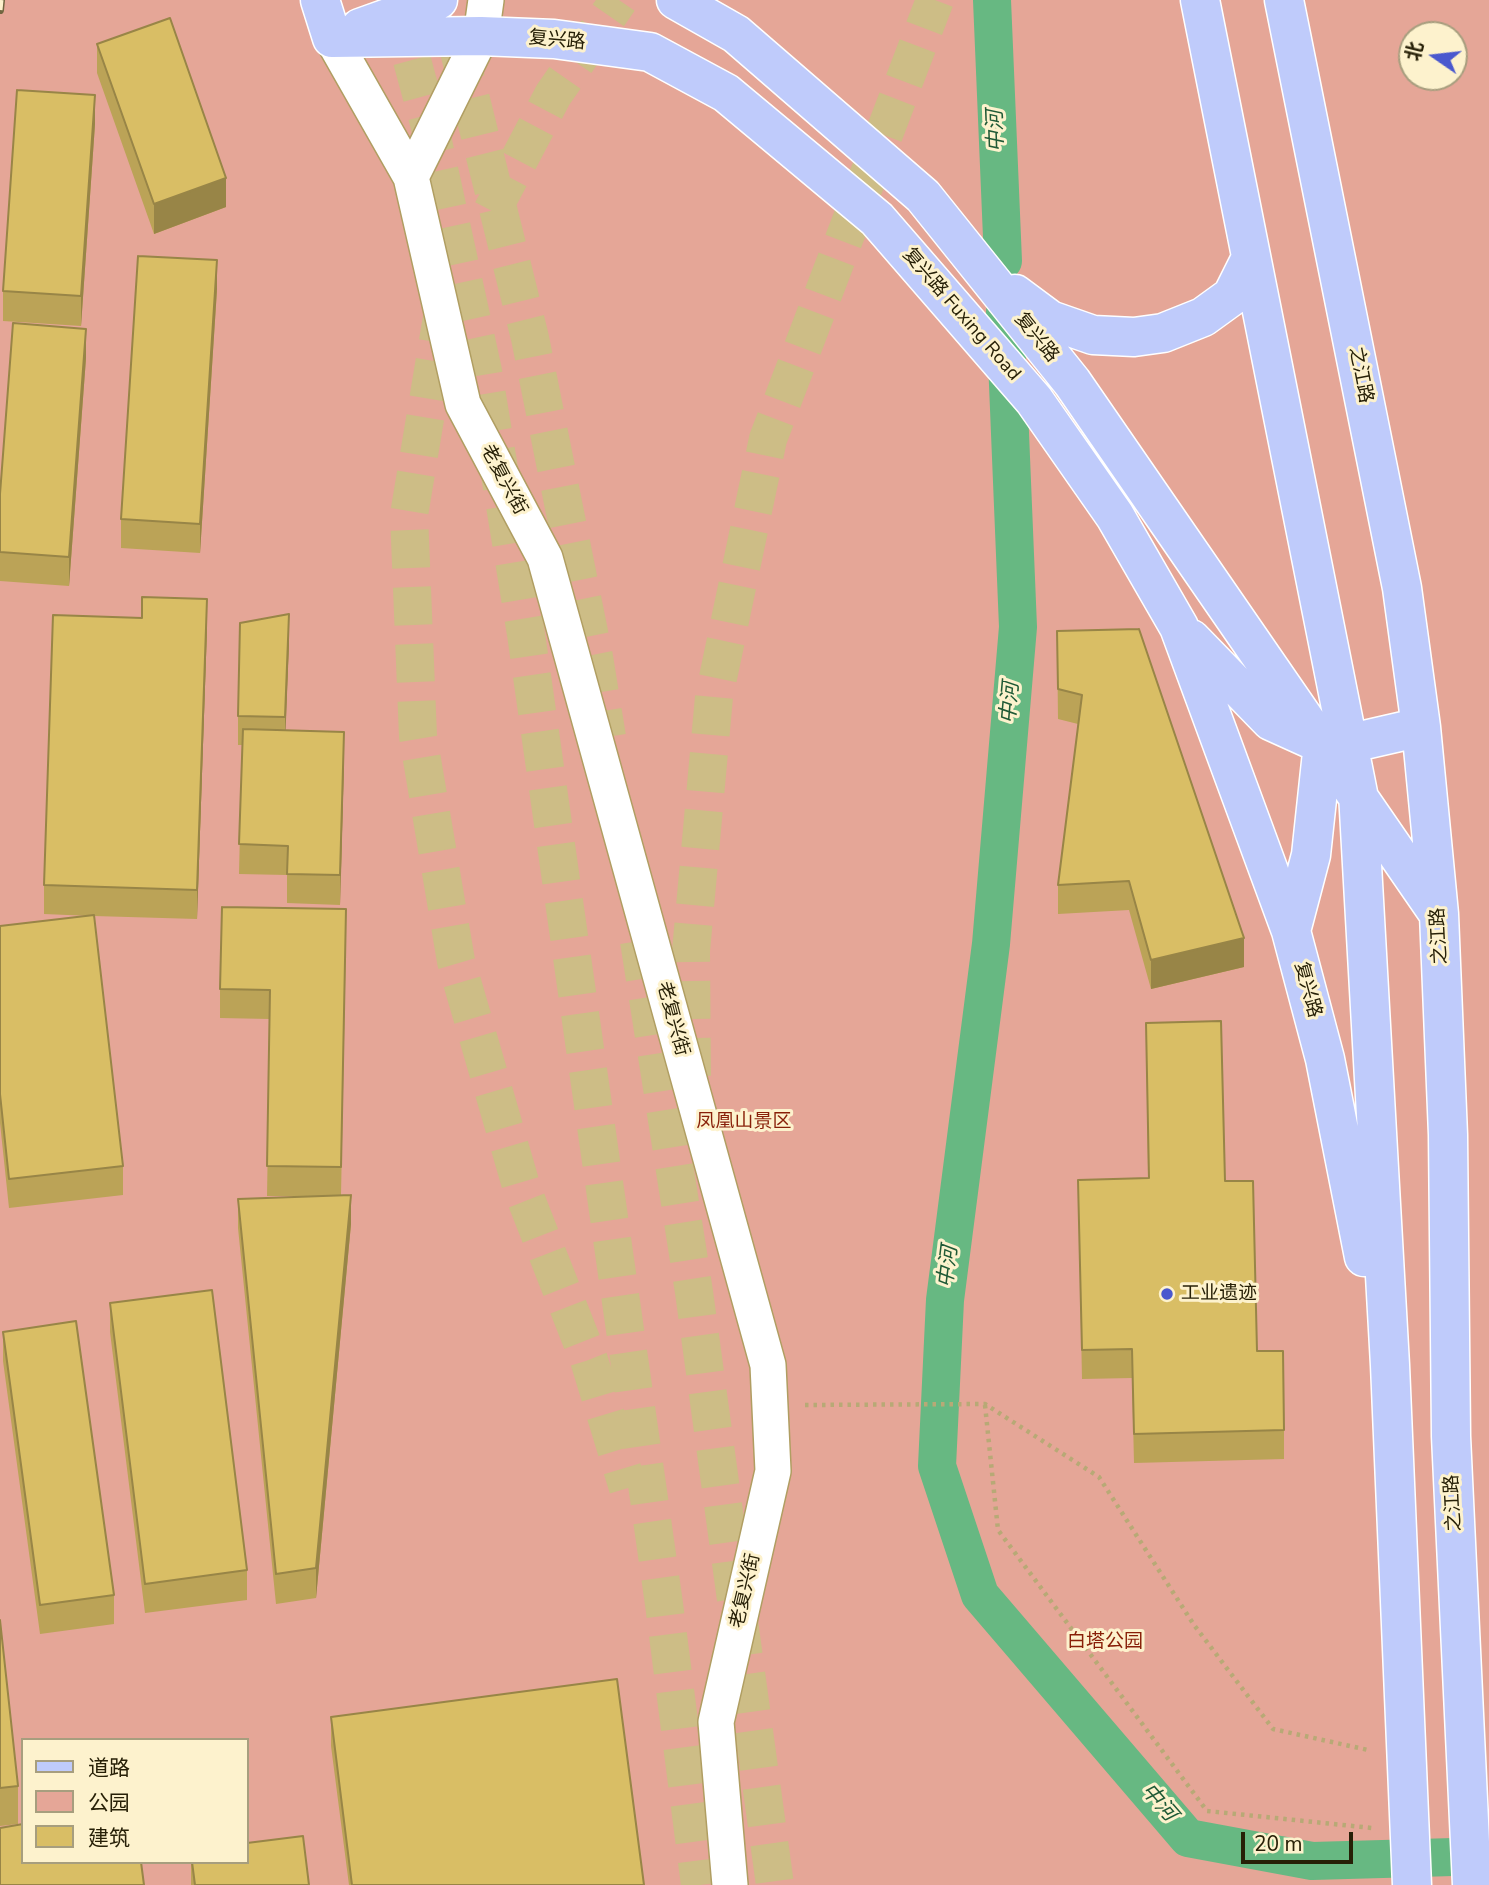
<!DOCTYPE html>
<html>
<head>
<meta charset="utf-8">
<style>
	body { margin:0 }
	#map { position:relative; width:1489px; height:1885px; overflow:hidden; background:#f7e4a6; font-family:"Nunito Sans","Noto Sans SC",sans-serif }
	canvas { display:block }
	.legend { position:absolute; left:21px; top:1738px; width:228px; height:126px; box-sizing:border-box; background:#fdf2cd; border:2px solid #a79e7e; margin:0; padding:9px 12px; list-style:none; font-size:21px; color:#272007 }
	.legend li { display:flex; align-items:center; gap:14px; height:35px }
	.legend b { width:35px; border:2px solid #a79e7e }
	.north { position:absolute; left:1398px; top:21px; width:70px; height:70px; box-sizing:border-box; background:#fdf2cd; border:2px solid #a79e7e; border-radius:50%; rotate:284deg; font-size:19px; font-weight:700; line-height:28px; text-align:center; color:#272007 }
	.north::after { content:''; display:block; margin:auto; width:24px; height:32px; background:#4a58ce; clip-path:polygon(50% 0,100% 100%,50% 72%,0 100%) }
	.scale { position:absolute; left:1241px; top:1832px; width:112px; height:32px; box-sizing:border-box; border:4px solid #272007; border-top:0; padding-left:9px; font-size:21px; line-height:24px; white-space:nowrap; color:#272007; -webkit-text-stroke:5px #fdf2cd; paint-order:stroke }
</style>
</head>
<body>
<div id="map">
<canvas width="1489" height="1885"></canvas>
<ul class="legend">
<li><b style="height:9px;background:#bfcbfb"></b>道路</li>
<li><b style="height:19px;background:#e5a697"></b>公园</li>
<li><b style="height:19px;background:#d9be65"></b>建筑</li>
</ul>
<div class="north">北</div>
<div class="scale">20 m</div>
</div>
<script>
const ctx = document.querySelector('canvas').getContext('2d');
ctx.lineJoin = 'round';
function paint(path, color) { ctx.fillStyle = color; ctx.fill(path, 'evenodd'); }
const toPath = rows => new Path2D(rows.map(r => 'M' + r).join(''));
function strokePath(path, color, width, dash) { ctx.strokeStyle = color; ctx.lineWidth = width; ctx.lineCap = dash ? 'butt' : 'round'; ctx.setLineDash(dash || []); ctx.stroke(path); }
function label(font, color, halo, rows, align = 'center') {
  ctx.font = font + ' "Nunito Sans","Noto Sans SC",sans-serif'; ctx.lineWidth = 6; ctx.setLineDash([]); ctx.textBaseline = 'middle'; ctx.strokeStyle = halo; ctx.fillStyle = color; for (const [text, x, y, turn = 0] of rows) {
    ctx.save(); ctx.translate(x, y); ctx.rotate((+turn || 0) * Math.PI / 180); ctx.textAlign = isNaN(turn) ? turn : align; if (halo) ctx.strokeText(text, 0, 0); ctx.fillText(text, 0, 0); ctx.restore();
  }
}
paint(toPath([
	[0,0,1489,0,1489,1885,0,1885],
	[1412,35,1454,35,1454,77,1412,77],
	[23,1740,247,1740,247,1862,23,1862]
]), '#e5a697');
strokePath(toPath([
	[992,0,1003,261],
	[1005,312,1018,627,991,944,945,1300,937,1466,980,1595,1188,1838,1312,1861,1489,1856]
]), '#67b882', 38);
strokePath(toPath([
	[397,5,429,123,483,371,526,634,664,1604,700,1885],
	[457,43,530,338,594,657,607,737],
	[492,211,553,95,619,0],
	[444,305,409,515,418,736,456,961,522,1189,589,1360,628,1488],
	[639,941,694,1292,775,1885],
	[692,1076,691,951,714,697,768,439,935,0]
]), '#cdbd86', 38, [38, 19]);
const minor = toPath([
	[332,38,411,177,463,404,545,558,768,1365,773,1471,716,1722,730,1885],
	[411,177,481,36,486,0]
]);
const primary = toPath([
	[320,0,332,38],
	[676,0,736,34,923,196,1072,382,1436,910],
	[1200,0,1358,793,1390,1365,1412,1885],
	[1284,0,1402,588,1421,727,1439,914,1448,1135,1451,1436,1472,1885],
	[360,28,438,0],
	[332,38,481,36,554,39,650,52,726,93,877,219,1034,400,1115,516,1179,627,1291,931,1325,1059,1364,1257],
	[1015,294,1050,320,1093,335,1134,337,1163,333,1203,317,1232,296,1251,258],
	[1191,639,1271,721,1324,745,1347,744,1421,727],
	[1291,931,1311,855,1324,734]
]);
strokePath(minor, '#b09e62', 38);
strokePath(primary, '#fff', 41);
strokePath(toPath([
	[805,1405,985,1404,1099,1477,1194,1625,1273,1729,1368,1750],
	[985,1405,998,1530,1207,1811,1372,1828]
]), '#b8a976', 4.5, [3.5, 5]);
strokePath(minor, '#fff', 35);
strokePath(primary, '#bfcbfb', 38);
const rail = toPath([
	[0,10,1,0]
]);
strokePath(rail, '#716640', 8);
strokePath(rail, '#fdf2cd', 5, [16]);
paint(toPath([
	[97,44,226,207,154,234,97,73],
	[95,124,81,326,3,321,3,291],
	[217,289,200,553,121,548,121,519],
	[86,358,69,586,0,581,0,494],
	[207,628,197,919,94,916,123,1166,123,1195,9,1208,0,1123,0,926,91,916,44,914,44,885],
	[1057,631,1244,967,1151,989,1129,910,1058,914,1058,885,1078,724,1058,719],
	[289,643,285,730,344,761,340,905,287,903,287,875,239,874,242,745,238,745,238,716],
	[346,939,341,1195,351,1224,316,1598,276,1604,238,1228,238,1199,317,1196,267,1196,270,1019,220,1018,220,989],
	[1146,1023,1225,1181,1257,1351,1284,1430,1284,1459,1134,1463,1132,1378,1082,1379,1078,1180,1148,1178],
	[110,1303,247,1570,247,1600,145,1613,110,1332],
	[3,1332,114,1595,114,1624,40,1634,3,1361],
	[0,1620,18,1786,18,1824,0,1826],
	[331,1717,644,1885,349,1885,331,1746],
	[191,1862,247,1862,309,1885,191,1885]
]), '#bba357');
paint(toPath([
	[95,95,95,124,81,326,81,296],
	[226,178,226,207,154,234,154,204],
	[217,260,217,289,200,553,200,524],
	[86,329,86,358,69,586,69,557],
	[207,599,207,628,197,919,197,890],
	[289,614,289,643,285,746,285,717],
	[344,732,344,761,340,905,340,875],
	[1244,938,1244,967,1151,989,1151,960],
	[351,1195,351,1224,316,1598,316,1568]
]), '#988547');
const building = toPath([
	[170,18,226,178,154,204,97,44,170,18],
	[17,90,95,95,81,296,3,291,17,90],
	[138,256,217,260,200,524,121,519,138,256],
	[13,323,86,329,69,557,0,552,0,494,13,323],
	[142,597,207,599,197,890,44,885,53,615,142,618,142,597],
	[289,614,285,717,238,716,240,623,289,614],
	[1139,629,1244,938,1151,960,1129,881,1058,885,1082,695,1058,689,1057,631,1139,629],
	[243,729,344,732,340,875,287,874,288,846,239,844,243,729],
	[222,907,346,909,341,1167,267,1166,270,990,220,989,222,907],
	[94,915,123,1166,9,1179,0,1094,0,926,94,915],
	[1221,1021,1225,1181,1253,1181,1257,1351,1283,1351,1284,1430,1134,1434,1132,1349,1082,1350,1078,1180,1149,1178,1146,1023,1221,1021],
	[351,1195,316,1568,276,1574,238,1199,351,1195],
	[212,1290,247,1570,145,1584,110,1303,212,1290],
	[76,1321,114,1595,40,1605,3,1332,76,1321],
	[0,1620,18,1786,0,1788,0,1620],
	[617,1679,644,1885,352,1885,331,1717,617,1679],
	[23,1824,23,1862,141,1862,144,1885,0,1885,0,1828,23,1824],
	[303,1836,309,1885,195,1885,192,1862,247,1862,247,1843,303,1836]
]);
paint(building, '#d9be65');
strokePath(building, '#988547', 2);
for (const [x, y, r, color] of [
	[1167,1294,7,"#4a58ce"]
]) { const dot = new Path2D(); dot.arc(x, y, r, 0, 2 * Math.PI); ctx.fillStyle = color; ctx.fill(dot); strokePath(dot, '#fdf2cd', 2.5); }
label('19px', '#272007', '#fdf2cd', [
	["复兴路",557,41,5],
	["复兴路 Fuxing Road",961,315,49],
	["复兴路",1036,338,51],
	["之江路",1360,375,79],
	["老复兴街",503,480,62],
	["之江路",1440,936,-93],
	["复兴路",1307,990,75],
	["老复兴街",672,1019,75],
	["之江路",1454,1503,-93],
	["老复兴街",746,1591,-77]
]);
label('19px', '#881f08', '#fdf2cd', [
	["凤凰山景区",744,1122],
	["白塔公园",1105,1642]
]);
label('19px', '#272007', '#fdf2cd', [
	["工业遗迹",1181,1294]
], 'left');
label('italic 21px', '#205a36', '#fdf2cd', [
	["中河",997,131,-92],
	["中河",1011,703,-85],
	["中河",949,1267,-83],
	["中河",1158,1803,49]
]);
</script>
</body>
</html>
